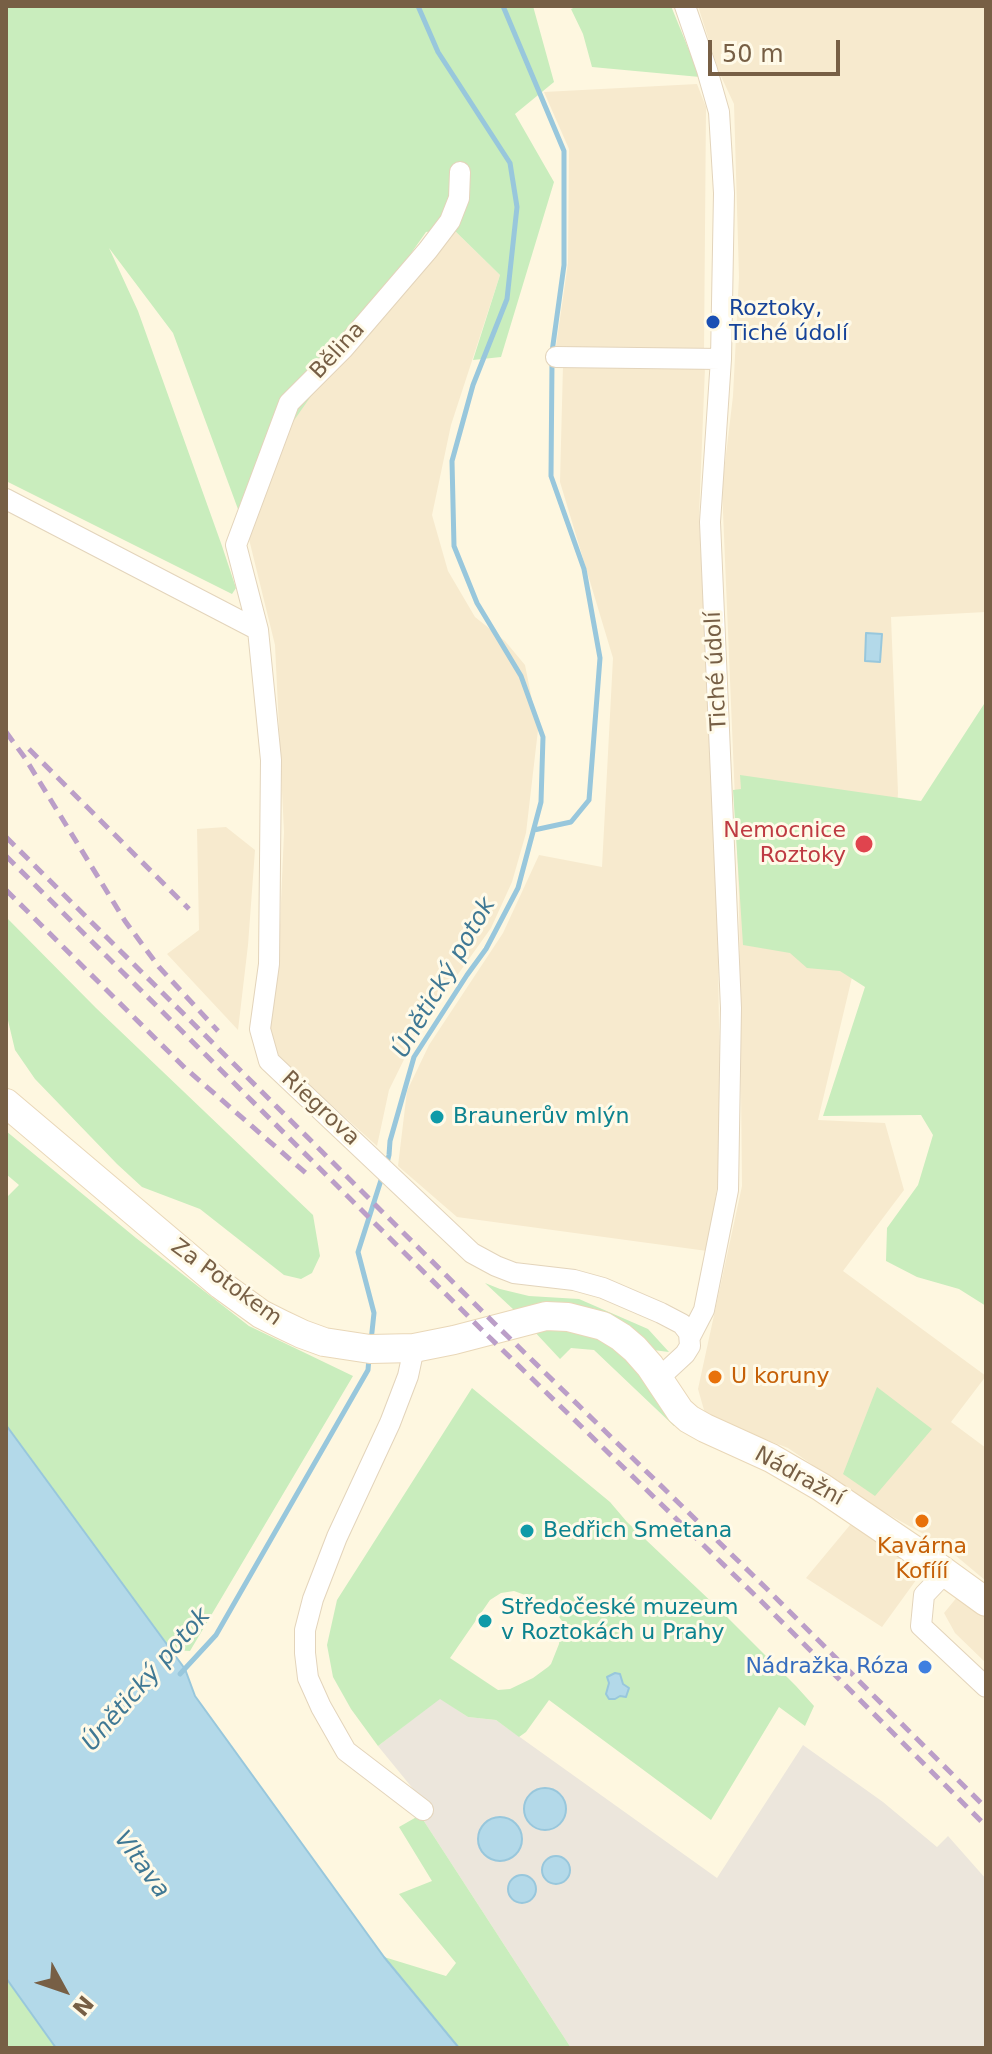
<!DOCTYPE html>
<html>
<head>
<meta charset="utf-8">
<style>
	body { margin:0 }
	#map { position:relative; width:992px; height:2054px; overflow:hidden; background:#fef7e0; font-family:"DejaVu Sans",sans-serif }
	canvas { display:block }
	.frame { position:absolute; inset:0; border:8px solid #775f45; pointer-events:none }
	.north { position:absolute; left:24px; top:1950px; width:80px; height:80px; -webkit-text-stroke:6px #fffae8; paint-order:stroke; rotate:130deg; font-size:22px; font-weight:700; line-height:32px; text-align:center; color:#775f45 }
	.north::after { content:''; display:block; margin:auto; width:28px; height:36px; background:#775f45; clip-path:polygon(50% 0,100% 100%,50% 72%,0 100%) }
	.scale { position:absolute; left:708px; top:40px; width:132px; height:36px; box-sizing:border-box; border:4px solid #775f45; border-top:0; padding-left:10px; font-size:24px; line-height:28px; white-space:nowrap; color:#775f45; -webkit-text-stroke:6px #fffae8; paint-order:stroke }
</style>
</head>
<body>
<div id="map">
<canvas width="992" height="2054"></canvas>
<div class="frame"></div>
<div class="north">N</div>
<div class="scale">50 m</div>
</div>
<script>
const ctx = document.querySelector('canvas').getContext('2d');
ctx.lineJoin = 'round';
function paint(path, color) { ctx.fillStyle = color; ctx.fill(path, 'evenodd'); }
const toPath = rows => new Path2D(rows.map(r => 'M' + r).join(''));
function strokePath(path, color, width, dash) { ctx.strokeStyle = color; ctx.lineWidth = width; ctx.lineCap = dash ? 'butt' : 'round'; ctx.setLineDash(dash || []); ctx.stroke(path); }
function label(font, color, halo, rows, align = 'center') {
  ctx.font = font + ' "DejaVu Sans",sans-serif'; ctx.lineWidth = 6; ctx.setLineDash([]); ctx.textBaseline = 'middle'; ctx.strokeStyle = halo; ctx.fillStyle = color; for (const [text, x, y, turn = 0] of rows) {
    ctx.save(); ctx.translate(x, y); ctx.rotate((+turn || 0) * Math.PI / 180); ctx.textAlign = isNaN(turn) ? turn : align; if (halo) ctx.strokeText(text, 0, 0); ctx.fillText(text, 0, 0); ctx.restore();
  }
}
paint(toPath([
	[698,6,986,6,986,612,891,617,898,793,889,902,859,948,818,1120,885,1123,904,1190,843,1271,986,1376,951,1422,986,1448,986,1581,943,1545,868,1503,788,1448,706,1417,698,1389,742,1186,739,896,722,488,733,396,739,277,734,104,719,72],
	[697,84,706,107,704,352,556,346,568,263,569,149,544,92],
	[453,229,500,275,451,425,432,515,448,571,475,617,505,641,525,665,538,730,526,833,512,882,491,928,419,1029,389,1090,377,1146,278,1057,268,1027,279,950,284,832,275,645,247,531,291,408],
	[563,365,705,367,699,517,717,888,721,1163,707,1251,457,1217,398,1166,407,1091,429,1045,503,933,539,855,602,867,613,658,560,482],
	[226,827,255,850,248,945,238,1030,167,954,199,930,197,829],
	[855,1519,927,1565,882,1627,806,1578],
	[958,1596,986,1615,986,1663,955,1633,944,1613]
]), '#f7eace');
paint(toPath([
	[440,1698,468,1717,496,1720,717,1878,803,1745,883,1802,937,1847,948,1836,986,1879,986,2048,571,2048,420,1815,427,1806,378,1746]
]), '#ece6dc');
paint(toPath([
	[6,6,533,6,554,82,515,114,554,182,501,357,473,360,500,275,453,229,426,232,262,466,242,520,173,333,109,248,138,311,222,546,236,588,232,594,6,481],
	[578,6,671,6,700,77,592,67,583,34,571,9],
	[986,701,986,1306,959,1289,917,1277,886,1261,887,1228,918,1185,933,1135,921,1115,823,1116,865,987,840,971,807,968,790,953,743,945,733,790,741,789,740,775,921,801],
	[6,917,96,1008,313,1215,320,1256,312,1273,301,1279,284,1275,200,1209,142,1187,117,1164,35,1079,15,1050,6,1012],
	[6,1131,136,1238,249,1326,353,1376,190,1651,171,1650,6,1425,6,1198,19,1185,6,1174],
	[485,1283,500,1289,529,1296,579,1299,648,1329,669,1352,653,1350,625,1326,595,1309,568,1303,541,1303,514,1310],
	[563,1328,588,1332,629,1358,676,1422,674,1426,594,1350,571,1348,560,1359,532,1329],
	[877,1387,932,1429,875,1496,843,1474],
	[472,1388,610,1502,627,1522,717,1607,796,1686,814,1706,805,1726,779,1707,711,1820,549,1700,526,1732,519,1737,496,1720,468,1717,440,1699,378,1746,351,1709,333,1677,327,1645,337,1600],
	[514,1591,550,1604,562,1621,559,1644,551,1664,548,1667,533,1678,510,1689,498,1690,450,1658,490,1600,501,1593],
	[420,1815,571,2048,459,2048,384,1957,446,1976,456,1963,399,1894,432,1881,399,1827],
	[6,1978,56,2048,6,2048]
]), '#c9edbd');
const water = toPath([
	[866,633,882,634,880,662,865,661,866,633],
	[6,1425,185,1669,195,1696,384,1957,459,2048,56,2048,6,1978,6,1425],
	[615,1673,620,1674,623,1684,629,1688,626,1697,620,1696,615,1699,609,1699,606,1694,609,1683,607,1677,615,1673],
	'524 1809a21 21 0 1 1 42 0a21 21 0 1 1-42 0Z',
	'478 1839a22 22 0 1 1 44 0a22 22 0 1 1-44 0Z',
	'542 1870a14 14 0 1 1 28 0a14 14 0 1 1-28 0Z',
	'508 1889a14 14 0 1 1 28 0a14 14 0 1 1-28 0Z'
]);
paint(water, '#b3d9e9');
strokePath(water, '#98c7dc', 2);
strokePath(toPath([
	[503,6,564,151,564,265,552,352],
	[534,830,571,822,589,800,600,658,584,569,551,476,552,362],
	[387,1163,389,1155,390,1141,414,1057,467,975,486,949,518,888,541,802,543,737,521,676,477,603,454,546,452,461,473,385,507,299,517,207,510,163,438,52,418,6],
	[371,1341,374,1313,358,1252,382,1177],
	[180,1674,216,1635,368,1370,369,1358]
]), '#98c7dc', 5);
const minor = toPath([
	[685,6,707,70,719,112,724,193,721,359,710,522,731,1008,728,1190,704,1310,690,1337],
	[460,172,459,198,450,221,428,250,343,349,289,403,236,545,258,630,271,760,269,964,260,1029,269,1061,472,1253,496,1266,514,1273,574,1280,603,1288,661,1313,682,1324,689,1333,690,1346,685,1354,658,1379],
	[556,357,721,359],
	[6,499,258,630],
	[414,1348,408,1376,390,1423,337,1537,313,1599,305,1630,305,1653,308,1678,321,1707,346,1751,423,1810],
	[945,1573,924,1595,921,1626,986,1687]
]);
const secondary = toPath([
	[6,1103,221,1285,261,1314,281,1324,302,1334,324,1342,370,1349,414,1348,454,1340,546,1316,568,1317,603,1326,621,1337,635,1349,650,1366,680,1411,689,1419,705,1428,771,1458,821,1487,917,1552,986,1602]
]);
strokePath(minor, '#e3d4bb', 22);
strokePath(secondary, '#e9d7b8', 30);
strokePath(minor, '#fff', 20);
strokePath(secondary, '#fff', 28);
strokePath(toPath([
	[6,732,25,758,125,921,159,967,218,1031],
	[29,749,189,909],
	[6,837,493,1322,767,1589,986,1808],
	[6,856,484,1332,763,1603,986,1826],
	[6,890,185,1068,308,1175]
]), '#bb9ec8', 5, [12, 8]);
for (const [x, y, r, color] of [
	[713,322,8,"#1a4fb4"],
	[864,844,10,"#e0444e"],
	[437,1117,8,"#0f9aa8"],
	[715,1377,8,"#e8710a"],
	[922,1521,8,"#e8710a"],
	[527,1531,8,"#0f9aa8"],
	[485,1621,8,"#0f9aa8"],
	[925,1667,8,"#3f7fe0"]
]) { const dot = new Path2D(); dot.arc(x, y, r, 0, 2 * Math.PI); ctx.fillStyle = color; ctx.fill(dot); strokePath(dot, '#fffae8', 3); }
label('22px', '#164399', '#fffae8', [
	["Roztoky,",729,309],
	["Tiché údolí",729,334]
], 'left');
label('22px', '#775f45', '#fffae8', [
	["Bělina",338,351,-47],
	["Tiché údolí",717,671,-93],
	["Riegrova",320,1109,43],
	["Za Potokem",226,1283,36],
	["Nádražní",799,1477,29]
]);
label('22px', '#be3a42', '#fffae8', [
	["Nemocnice",846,831],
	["Roztoky",846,856]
], 'right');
label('22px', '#0d838f', '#fffae8', [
	["Braunerův mlýn",453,1117],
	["Bedřich Smetana",543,1531],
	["Středočeské muzeum",501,1608],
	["v Roztokách u Prahy",501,1633]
], 'left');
label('22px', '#c56008', '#fffae8', [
	["U koruny",731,1377],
	["Kavárna",922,1547,"center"],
	["Kofííí",922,1572,"center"]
], 'left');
label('22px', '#366cbe', '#fffae8', [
	["Nádražka Róza",909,1667]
], 'right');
label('italic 24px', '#3f7894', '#fffae8', [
	["Únětický potok",445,978,-60],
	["Únětický potok",147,1680,-49],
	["Vltava",141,1865,54]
]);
</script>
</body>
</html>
